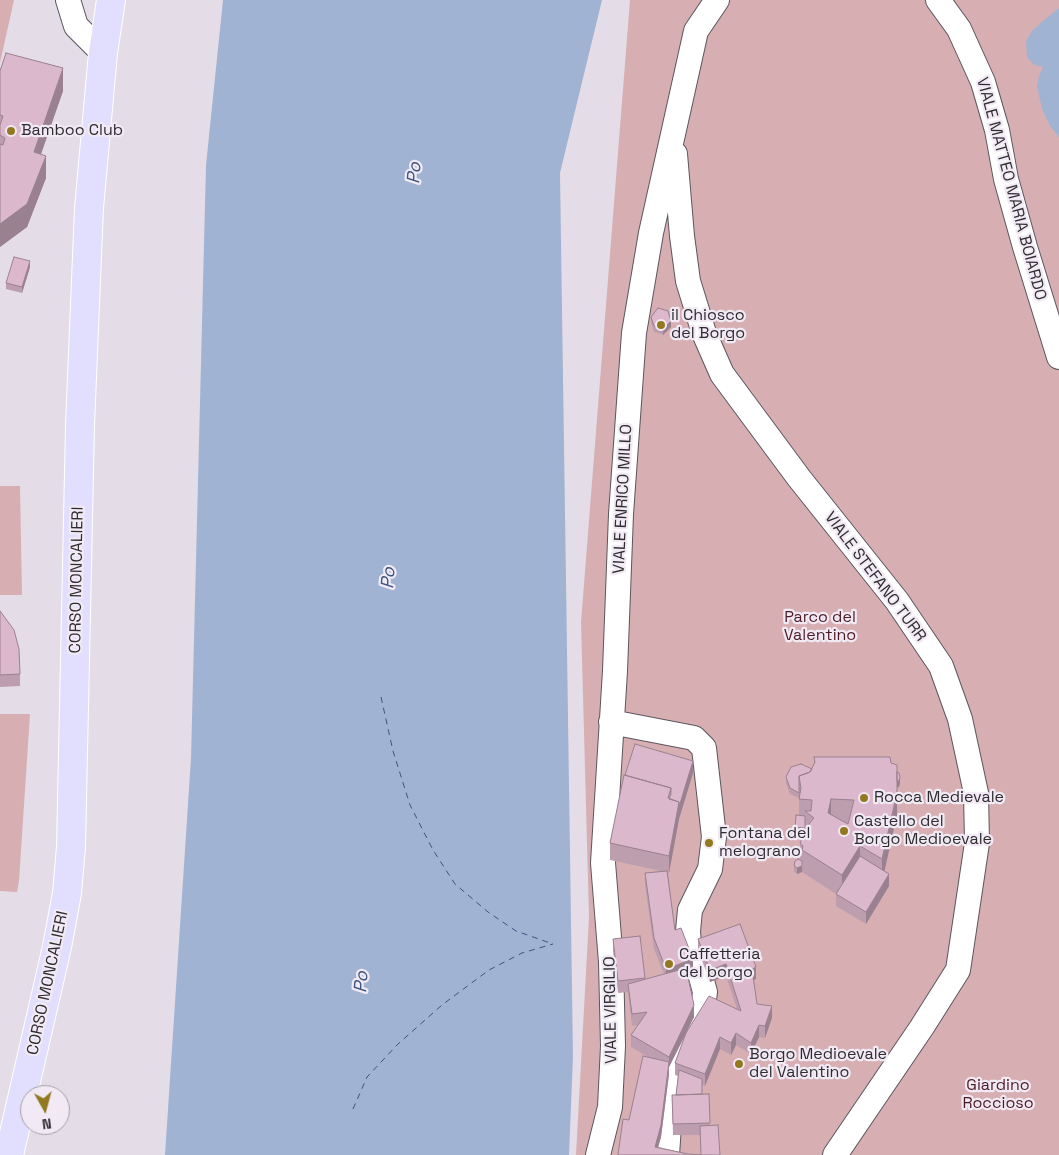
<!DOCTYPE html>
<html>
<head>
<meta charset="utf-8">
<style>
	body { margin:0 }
	#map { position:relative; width:1059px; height:1155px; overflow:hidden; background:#e4dde7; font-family:"Space Grotesk",sans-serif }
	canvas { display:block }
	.north { position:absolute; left:20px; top:1085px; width:50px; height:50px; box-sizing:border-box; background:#f1eaf5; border:1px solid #a39ea6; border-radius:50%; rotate:173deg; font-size:14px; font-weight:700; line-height:20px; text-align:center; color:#2f2c30 }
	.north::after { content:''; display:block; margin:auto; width:18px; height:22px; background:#927920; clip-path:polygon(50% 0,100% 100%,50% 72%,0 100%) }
</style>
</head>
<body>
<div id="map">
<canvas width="1059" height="1155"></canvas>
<div class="north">N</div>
</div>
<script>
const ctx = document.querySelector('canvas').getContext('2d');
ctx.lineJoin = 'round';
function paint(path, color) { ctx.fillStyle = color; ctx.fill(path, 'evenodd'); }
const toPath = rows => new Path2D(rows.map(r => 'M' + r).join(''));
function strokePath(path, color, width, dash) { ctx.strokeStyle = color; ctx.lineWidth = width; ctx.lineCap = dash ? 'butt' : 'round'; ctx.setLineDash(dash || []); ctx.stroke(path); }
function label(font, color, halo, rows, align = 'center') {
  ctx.font = font + ' "Space Grotesk",sans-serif'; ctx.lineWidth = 4.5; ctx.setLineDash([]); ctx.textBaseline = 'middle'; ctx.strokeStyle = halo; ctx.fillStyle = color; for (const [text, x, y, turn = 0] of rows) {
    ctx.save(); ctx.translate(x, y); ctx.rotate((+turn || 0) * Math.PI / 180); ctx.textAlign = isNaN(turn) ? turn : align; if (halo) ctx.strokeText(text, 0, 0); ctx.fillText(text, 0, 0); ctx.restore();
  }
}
paint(toPath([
	[0,0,14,0,0,63],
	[630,0,1059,0,1059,1155,576,1155,589,917,581,622],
	[0,486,20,486,22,595,0,595],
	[0,714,30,714,19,881,17,892,0,891]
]), '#d7afb3');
paint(toPath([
	[223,0,602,0,560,173,573,1057,569,1155,165,1155,191,758,206,165],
	[1059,8,1059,137,1050,126,1042,109,1037,86,1039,76,1043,67,1034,65,1027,57,1026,41,1032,31,1043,21]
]), '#a1b3d2');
strokePath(toPath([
	[381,697,393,751,410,805,433,850,455,884,488,912,516,931,553,944],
	[353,1109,367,1077,398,1044,442,1005,489,970,522,953,553,944]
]), '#3a547f', 1, [6, 5]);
const minor = toPath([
	[68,0,76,26,103,53],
	[938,0,959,29,983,82,997,130,1006,179,1025,247,1059,357],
	[675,154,682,236,688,281,704,333,722,374,799,478,897,601,941,666,960,719,976,793,977,843,958,970,922,1027,835,1155],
	[611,722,694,738,704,748,714,837,710,869,690,910,688,931,689,945,701,977,705,992,703,1007,673,1067,667,1155],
	[598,1155,610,1107,613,1046,611,962,603,863,615,671,621,514,634,333,651,233,696,31,717,0]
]);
const major = toPath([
	[9,1155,57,947,67,893,71,847,80,425,89,208,103,53,111,0]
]);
strokePath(minor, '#5c565f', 26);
strokePath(major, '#fff', 30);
strokePath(minor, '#fff', 24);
strokePath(major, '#e2dffe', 28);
paint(toPath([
	[0,71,63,91,41,154,46,178,27,227,0,247],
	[30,267,22,293,6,289,6,283],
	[651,317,671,327,663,335,654,332,651,323],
	[0,611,20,674,20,686,0,687],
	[814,757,891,763,897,772,900,783,899,787,897,787,897,815,884,871,889,886,866,924,836,906,836,894,802,872,797,874,794,872,794,866,800,860,800,843,802,840,802,835,803,833,795,833,795,827,799,815,799,798,790,794,786,783,786,777,812,769,814,764],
	[693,773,679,819,669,873,668,873,675,930,693,971,687,973,694,1017,687,1031,737,1009,726,976,710,982,698,950,698,939,756,979,754,980,757,1004,772,1018,765,1038,759,1037,751,1054,736,1045,731,1055,720,1049,705,1086,702,1085,702,1094,709,1094,710,1126,720,1155,618,1155,650,1058,631,1047,631,1035,638,1025,632,1026,628,992,618,993,613,951,613,939,640,936,645,979,664,974,654,949,645,885,645,873,661,871,610,860,610,843,625,775],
	[685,1036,675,1063,675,1075,678,1076,676,1095,672,1095,673,1135,700,1135,701,1155,688,1154,658,1147,661,1137,669,1074,669,1067]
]), '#bd9eaf');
paint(toPath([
	[63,68,63,91,34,174,34,152],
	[46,156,46,178,27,227,0,247,0,224],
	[30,261,30,267,22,293,22,287],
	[671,321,671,327,663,335,663,329],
	[693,761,693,773,679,819,669,873,669,856,679,802],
	[900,777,900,783,899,787,895,788,895,782],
	[897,793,897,815,882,882,882,859],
	[831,799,831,821,828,813],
	[860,846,860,868,842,898,842,875],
	[802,866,802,872,797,874,797,868],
	[889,874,889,886,866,924,866,912],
	[693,959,693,971,666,981,666,969],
	[726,964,726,976,710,982,710,970],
	[756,967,756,979,752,981,752,969],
	[694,1005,694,1017,669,1067,669,1074,661,1137,656,1155,655,1147,669,1069,669,1057],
	[772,1006,772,1018,765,1038,765,1026],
	[759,1025,759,1037,751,1054,751,1043],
	[736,1033,736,1045,731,1055,731,1043],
	[720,1037,720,1049,705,1086,705,1074]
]), '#9a818f');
const building = toPath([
	[6,53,63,68,34,152,46,156,27,204,0,224,0,144,3,145,5,138,0,135,0,125,3,116,0,115,0,71,6,53],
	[14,257,30,261,22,287,6,283,14,257],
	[658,308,668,311,671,321,663,329,654,326,651,317,658,308],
	[0,611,14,630,19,649,20,674,0,675,0,611],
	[635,744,693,761,679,807,679,802,669,799,671,794,671,788,625,775,635,744],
	[814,757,890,757,891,763,897,765,897,793,882,859,860,846,842,875,802,850,803,846,800,843,809,824,814,818,805,811,811,811,812,800,799,799,801,788,799,776,810,772,815,762,814,757],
	[831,799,854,800,848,824,828,813,831,799],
	[801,764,812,769,810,772,799,776,799,793,790,788,786,777,791,767,801,764],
	[897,772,899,773,900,777,899,781,897,781,897,772],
	[624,775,671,788,668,798,679,802,669,856,610,843,624,775],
	[796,815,805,816,805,828,795,827,796,815],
	[806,829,807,829,803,836,802,835,806,829],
	[860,856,889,874,866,912,836,894,860,856],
	[798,859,802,861,802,866,797,868,794,866,795,861,798,859],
	[667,871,675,930,681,928,693,959,666,969,654,938,645,873,667,871],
	[740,924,756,967,752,969,757,1004,772,1006,765,1026,759,1025,751,1043,736,1033,731,1043,720,1037,705,1074,675,1063,686,1033,709,996,741,1011,726,964,710,970,698,939,740,924],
	[640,936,645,978,618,981,613,939,640,936],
	[686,968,694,1005,669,1057,631,1035,647,1012,632,1014,628,984,686,968],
	[643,1056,669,1062,661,1125,655,1147,688,1154,701,1155,618,1155,623,1119,629,1120,643,1056],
	[679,1070,702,1079,702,1094,676,1095,679,1070],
	[709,1094,710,1123,673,1124,672,1095,709,1094],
	[718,1125,720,1155,701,1155,700,1126,718,1125]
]);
paint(building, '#dcb8cc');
strokePath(building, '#9a818f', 1);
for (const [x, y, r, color] of [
	[11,131,5,"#927920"],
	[661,325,5,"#927920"],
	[864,798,5,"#927920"],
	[844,831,5,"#927920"],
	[709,843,5,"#927920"],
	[669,964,5,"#927920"],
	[739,1064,5,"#927920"]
]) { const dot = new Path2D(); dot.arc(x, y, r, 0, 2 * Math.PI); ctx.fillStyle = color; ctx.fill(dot); strokePath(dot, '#f1eaf5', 2); }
label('16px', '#2f2c30', '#f1eaf5', [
	["Bamboo Club",21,131],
	["il Chiosco",671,316],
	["del Borgo",671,334],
	["Rocca Medievale",874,798],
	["Castello del",854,822],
	["Borgo Medioevale",854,840],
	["Fontana del",719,834],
	["melograno",719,852],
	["Caffetteria",679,955],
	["del borgo",679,973],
	["Borgo Medioevale",749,1055],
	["del Valentino",749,1073]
], 'left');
label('16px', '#2f2c30', '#f1eaf5', [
	["VIALE MATTEO MARIA BOIARDO",1011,189,75],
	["VIALE ENRICO MILLO",623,499,-87],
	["VIALE STEFANO TURR",875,577,53],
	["CORSO MONCALIERI",77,580,-89],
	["CORSO MONCALIERI",48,983,-78],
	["VIALE VIRGILIO",611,1010,-91]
]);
label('16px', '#4e1b25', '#f1eaf5', [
	["Parco del",820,618],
	["Valentino",820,636],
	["Giardino",998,1086],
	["Roccioso",998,1104]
]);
label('italic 18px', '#3a547f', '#f1eaf5', [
	["Po",415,173,-86],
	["Po",389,578,-86],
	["Po",362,982,-86]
]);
</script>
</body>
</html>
